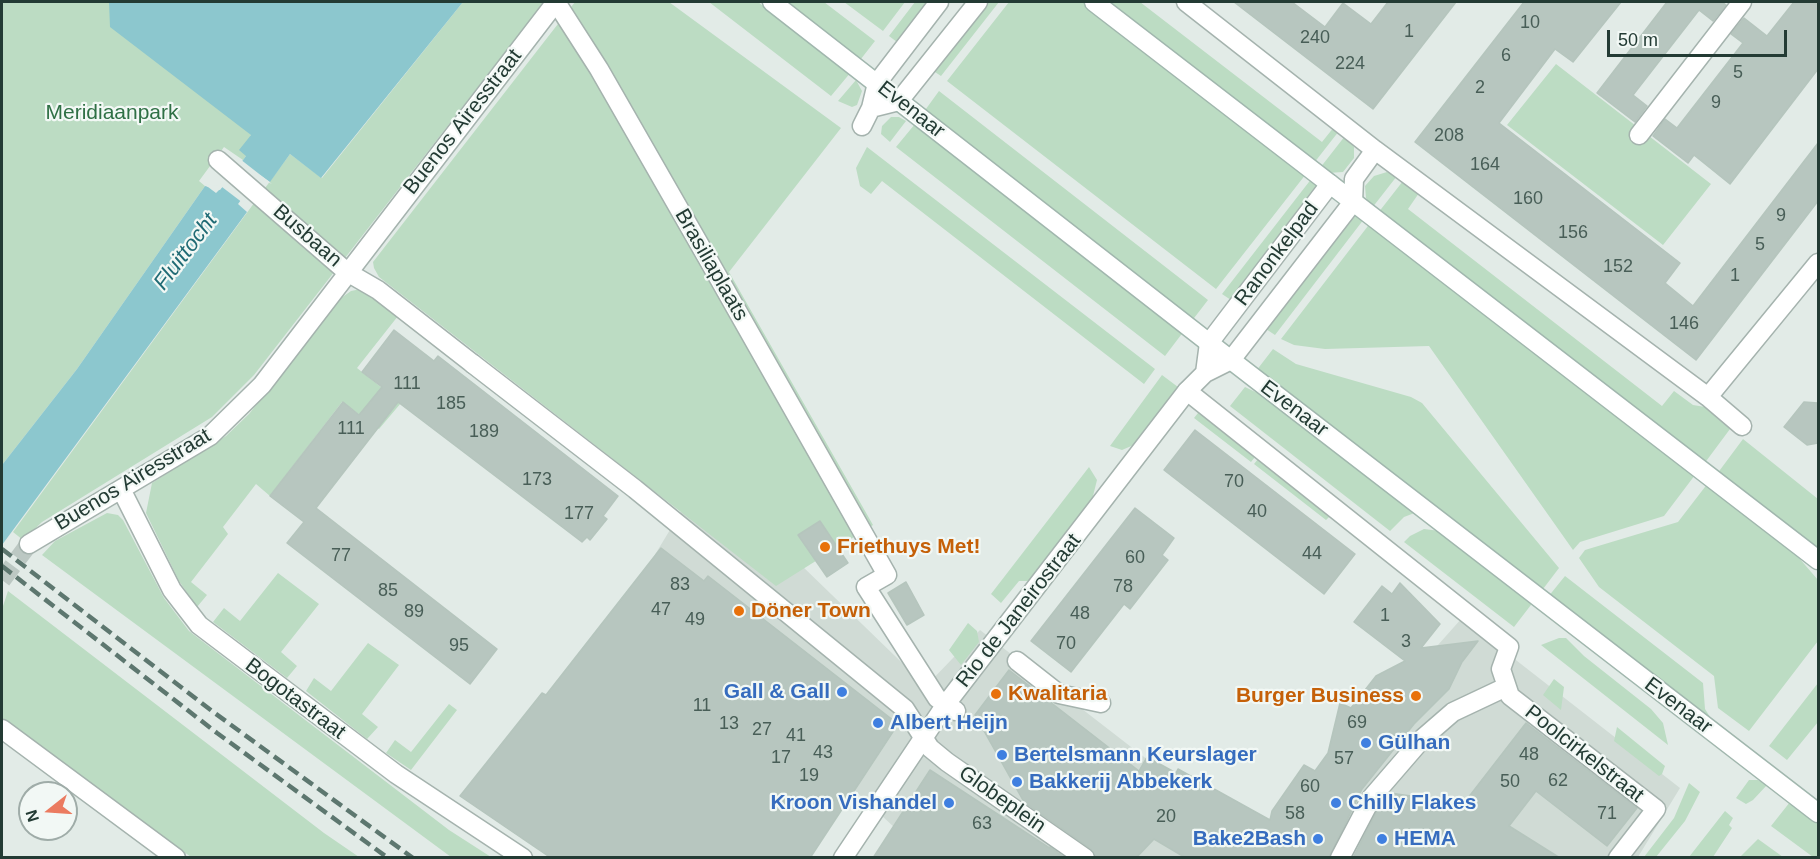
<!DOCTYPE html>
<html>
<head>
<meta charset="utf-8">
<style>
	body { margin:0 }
	#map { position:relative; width:1820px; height:859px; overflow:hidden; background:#e2ebe7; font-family:Helvetica,sans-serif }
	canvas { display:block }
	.frame { position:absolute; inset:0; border:3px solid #233b34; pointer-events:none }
	.north { position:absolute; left:18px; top:781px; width:60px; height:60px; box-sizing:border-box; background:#f2f8f5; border:2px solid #9faca8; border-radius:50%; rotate:253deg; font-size:16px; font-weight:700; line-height:24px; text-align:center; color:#233b34 }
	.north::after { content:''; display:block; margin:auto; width:21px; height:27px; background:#eb7b60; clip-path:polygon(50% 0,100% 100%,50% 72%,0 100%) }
	.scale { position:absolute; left:1607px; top:30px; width:180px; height:27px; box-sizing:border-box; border:3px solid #233b34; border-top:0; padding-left:8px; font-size:18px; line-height:21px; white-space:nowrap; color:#233b34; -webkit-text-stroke:4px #f2f8f5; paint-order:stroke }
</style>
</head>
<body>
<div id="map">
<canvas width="1820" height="859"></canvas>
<div class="frame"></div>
<div class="north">N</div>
<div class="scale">50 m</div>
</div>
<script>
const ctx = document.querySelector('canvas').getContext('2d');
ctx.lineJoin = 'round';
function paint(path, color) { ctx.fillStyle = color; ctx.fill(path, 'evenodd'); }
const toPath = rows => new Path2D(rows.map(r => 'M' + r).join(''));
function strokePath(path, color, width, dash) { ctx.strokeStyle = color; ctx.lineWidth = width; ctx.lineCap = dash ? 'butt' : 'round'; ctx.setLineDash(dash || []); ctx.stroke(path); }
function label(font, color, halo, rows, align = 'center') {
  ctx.font = font + ' Helvetica,sans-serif'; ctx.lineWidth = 4.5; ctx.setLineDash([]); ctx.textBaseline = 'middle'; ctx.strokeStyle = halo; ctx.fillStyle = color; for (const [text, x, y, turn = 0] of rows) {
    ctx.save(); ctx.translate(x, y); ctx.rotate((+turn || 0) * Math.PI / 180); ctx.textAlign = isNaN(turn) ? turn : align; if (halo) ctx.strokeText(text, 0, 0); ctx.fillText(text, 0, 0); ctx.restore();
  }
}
paint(toPath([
	[705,472,926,686,980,630,1259,846,1462,618,1680,788,1638,857,926,857,636,586]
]), '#d0dbd5');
paint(toPath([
	[2,2,336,2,241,126,251,134,246,156,243,160,224,147,199,181,205,186,77,369,2,465],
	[463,2,544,2,254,375,212,417,42,522,23,540,13,532,290,154,322,178],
	[575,2,669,2,841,128,729,272,873,525,776,586,379,277,374,268,373,262],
	[709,2,758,2,851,72,831,96],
	[779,2,824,2,875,41,857,64],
	[844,2,905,2,883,31],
	[915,2,929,2,897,42,889,36],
	[985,2,999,2,941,76,932,70],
	[1009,2,1084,2,1306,174,1216,289,947,81],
	[1104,2,1140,2,1322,142,1334,127,1339,131,1314,163],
	[1556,64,1711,184,1663,245,1507,125],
	[856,80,862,91,857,105,852,107,838,101],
	[939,91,1208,300,1191,322,923,113],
	[891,117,899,117,906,121,890,142,881,134,882,126],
	[915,124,1184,331,1165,356,896,147],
	[1345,136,1354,147,1354,158,1343,172,1328,173,1320,168],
	[867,147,1155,369,1144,384,882,181,871,194,860,186,856,168],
	[1387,172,1397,176,1372,208,1366,198,1365,186,1374,176],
	[1312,178,1318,186,1231,300,1222,294],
	[1403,181,1419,193,1408,209,1662,406,1674,391,1693,405,1705,407,1730,429,1704,464,1378,213],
	[1356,215,1364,219,1275,335,1266,329],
	[1371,222,1695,475,1664,516,1580,542,1573,550,1429,346,1325,349,1294,345,1281,339],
	[361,289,398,316,357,368,401,403,379,429,342,402,270,496,256,484,223,527,228,534,191,582,207,595,197,607,179,581,146,513,152,483,226,436,249,414,341,298,351,291],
	[1273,349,1296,364,1411,397,1422,403,1559,568,1540,593,1256,371],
	[1162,375,1178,387,1136,444,1122,450,1110,446],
	[1245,387,1272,400,1417,512,1404,517,1390,531,1230,406],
	[1202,408,1259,452,1251,462,1194,418],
	[1743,439,1818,499,1818,551,1717,474],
	[1262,454,1333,513,1326,520,1254,464],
	[1089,467,1097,480,1092,500,1029,581,1019,581,1001,603,991,594],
	[1708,483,1793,551,1818,580,1818,641,1749,731,1718,708,1714,676,1599,587,1579,558,1585,550,1678,522],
	[107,513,118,515,123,520,164,598,189,631,449,830,491,857,451,857,42,555,55,541],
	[1424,529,1440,531,1534,601,1514,627,1404,542,1410,536],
	[278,573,319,604,281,652,297,666,287,678,213,622,224,608,240,621],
	[1565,576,1703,683,1705,709,1710,717,1741,741,1739,744,1548,597],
	[8,591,324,833,359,857,191,857,2,719,2,609],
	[968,623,977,631,979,642,961,665,949,650],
	[1559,638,1566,638,1584,656,1651,709,1663,723,1668,745,1541,645],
	[368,643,399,665,362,714,378,727,367,739,306,691,314,678,331,691],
	[1554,679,1564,687,1561,710,1543,695],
	[1818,683,1818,722,1787,760,1769,746],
	[449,704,457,710,411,770,386,753,395,740,411,752],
	[1617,727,1665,766,1662,774,1659,776,1614,741],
	[1749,780,1758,780,1767,785,1753,800,1746,804,1736,798],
	[1689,783,1700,792,1685,821,1656,857,1644,857,1674,818],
	[1790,802,1818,824,1818,857,1813,857,1771,826],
	[1725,811,1733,818,1729,825,1732,828,1713,857,1689,857],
	[1758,839,1783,857,1740,857]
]), '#bcdcc3');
paint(toPath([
	[109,2,463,2,321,178,290,154,270,182,260,175,238,204,247,212,2,545,2,465,77,369,205,186,220,190,243,160,246,156,239,150,251,135,110,27]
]), '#8cc7ce');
paint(toPath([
	[240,159,272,184,261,179,243,203,222,187,216,193,204,184,219,186]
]), '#e2ebe7');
const building = toPath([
	[1234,2,1292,2,1325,27,1343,3,1371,24,1388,2,1456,2,1373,109,1234,2],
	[1524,2,1621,2,1573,62,1555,49,1499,123,1680,263,1665,283,1693,306,1818,143,1818,201,1696,360,1415,142,1524,2],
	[1667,2,1722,2,1726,5,1713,21,1699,10,1633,95,1647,106,1635,122,1597,93,1667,2],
	[1794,2,1818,2,1818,69,1730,184,1694,155,1688,163,1653,136,1665,119,1677,128,1743,43,1731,34,1744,18,1767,36,1794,2],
	[394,330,434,361,438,356,618,496,603,516,607,519,590,540,587,537,582,542,398,402,316,508,497,649,470,684,287,543,304,522,270,496,343,402,359,415,382,387,362,372,394,330],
	[1804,402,1818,403,1818,443,1807,445,1784,427,1804,402],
	[1195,430,1355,554,1324,594,1164,470,1195,430],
	[1135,508,1174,538,1162,555,1168,560,1130,609,1124,604,1071,672,1031,641,1135,508],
	[820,521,848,563,827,577,798,535,820,521],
	[661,548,704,581,708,576,898,724,810,858,551,858,460,796,542,693,546,695,661,548],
	[906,582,924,615,907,625,888,593,906,582],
	[1400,583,1440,624,1421,648,1478,641,1462,662,1449,689,1414,724,1362,789,1329,858,1186,858,1154,839,1136,858,1096,858,1091,849,1024,802,975,715,1009,670,1139,771,1147,757,1176,773,1178,769,1270,820,1272,811,1304,765,1315,771,1328,753,1340,703,1351,708,1376,676,1405,661,1354,622,1382,586,1392,594,1400,583],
	[1526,723,1637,808,1607,846,1536,791,1509,826,1560,858,1353,858,1381,803,1390,793,1432,799,1461,807,1526,723],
	[930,770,1051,849,1050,847,1065,858,873,858,930,770]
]);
paint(building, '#b7c6bf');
strokePath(building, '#b5c5bd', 1.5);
strokePath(toPath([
	[2,580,29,544]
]), '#bcc8c3', 18, [18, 9]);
const pedestrian = toPath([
	[556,2,599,69,709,261,887,575,866,587,937,698,956,711],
	[473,364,635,489,905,709,930,748,947,762,1085,858],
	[1187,391,1509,647,1501,669,1510,696,1656,809,1618,858],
	[1017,661,1059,694,1101,703],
	[1340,858,1372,797,1423,738,1453,712,1506,687]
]);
const minor = toPath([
	[939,2,877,83,871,108,899,101,978,2],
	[1186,2,1375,150,1708,397,1742,426],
	[862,126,871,108],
	[1639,135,1742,2],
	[218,160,347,272,378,290,473,364],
	[1353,202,1354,179,1375,150],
	[1708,397,1818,263],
	[121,489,172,590,199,625,396,774,523,858],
	[29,544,210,436,262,385,556,2]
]);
const tertiary = toPath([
	[1330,184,1209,343,1205,373,1231,360,1353,202],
	[2,729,176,858],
	[843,858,946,704,1187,391,1205,373]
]);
const secondary = toPath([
	[772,2,1231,360,1818,813],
	[1094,2,1818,560]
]);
strokePath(pedestrian, '#a5b3ae', 21);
strokePath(minor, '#a5b3ae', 21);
strokePath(tertiary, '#a5b3ae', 21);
strokePath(secondary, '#a1b7ae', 21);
strokePath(pedestrian, '#fff', 18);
strokePath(minor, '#fff', 18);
strokePath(tertiary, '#fff', 18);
strokePath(secondary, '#fff', 18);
strokePath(toPath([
	[2,549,212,711,413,858],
	[2,566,217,733,388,858]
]), '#5d776f', 4.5, [12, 6]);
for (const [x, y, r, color] of [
	[825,547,6,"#e8710a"],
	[739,611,6,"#e8710a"],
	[842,692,6,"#3f7fe0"],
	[996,694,6,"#e8710a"],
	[1416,696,6,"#e8710a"],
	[878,723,6,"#3f7fe0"],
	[1366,743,6,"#3f7fe0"],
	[1002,755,6,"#3f7fe0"],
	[1017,782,6,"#3f7fe0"],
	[949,803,6,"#3f7fe0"],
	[1336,803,6,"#3f7fe0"],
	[1318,839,6,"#3f7fe0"],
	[1382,839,6,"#3f7fe0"]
]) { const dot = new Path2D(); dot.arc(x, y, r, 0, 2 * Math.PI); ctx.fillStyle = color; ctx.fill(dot); strokePath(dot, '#f2f8f5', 2); }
label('18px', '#485e57', null, [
	["10",1530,23],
	["1",1409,32],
	["240",1315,38],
	["6",1506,56],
	["224",1350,64],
	["5",1738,73],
	["2",1480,88],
	["9",1716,103],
	["208",1449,136],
	["164",1485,165],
	["160",1528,199],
	["9",1781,216],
	["156",1573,233],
	["5",1760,245],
	["152",1618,267],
	["1",1735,276],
	["146",1684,324],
	["111",407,384],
	["185",451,404],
	["111",351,429],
	["189",484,432],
	["173",537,480],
	["70",1234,482],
	["40",1257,512],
	["177",579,514],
	["44",1312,554],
	["77",341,556],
	["60",1135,558],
	["83",680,585],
	["78",1123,587],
	["85",388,591],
	["47",661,610],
	["89",414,612],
	["48",1080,614],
	["1",1385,616],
	["49",695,620],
	["3",1406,642],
	["70",1066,644],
	["95",459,646],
	["11",702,706],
	["69",1357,723],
	["13",729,724],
	["27",762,730],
	["41",796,736],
	["43",823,753],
	["48",1529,755],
	["17",781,758],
	["57",1344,759],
	["19",809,776],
	["62",1558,781],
	["50",1510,782],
	["60",1310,787],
	["58",1295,814],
	["71",1607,814],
	["20",1166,817],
	["63",982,824]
]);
label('21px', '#233b34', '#f2f8f5', [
	["Evenaar",911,110,38],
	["Buenos Airesstraat",463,122,-52],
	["Busbaan",307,236,41],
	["Ranonkelpad",1277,254,-53],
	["Brasiliaplaats",711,265,60],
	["Evenaar",1294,409,37],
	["Buenos Airesstraat",133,480,-31],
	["Rio de Janeirostraat",1019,611,-52],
	["Bogotastraat",295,699,37],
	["Evenaar",1678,706,37],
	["Poolcirkelstraat",1584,754,38],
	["Globeplein",1002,800,35]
]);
label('21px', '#2f7045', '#f2f8f5', [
	["Meridiaanpark",112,113]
]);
label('bold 21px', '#c56008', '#f2f8f5', [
	["Friethuys Met!",837,547],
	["Döner Town",751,611],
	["Kwalitaria",1008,694],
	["Burger Business",1404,696,"right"]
], 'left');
label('bold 21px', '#366cbe', '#f2f8f5', [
	["Gall & Gall",830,692,"right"],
	["Albert Heijn",890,723],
	["Gülhan",1378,743],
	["Bertelsmann Keurslager",1014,755],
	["Bakkerij Abbekerk",1029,782],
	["Kroon Vishandel",937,803,"right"],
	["Chilly Flakes",1348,803],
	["Bake2Bash",1306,839,"right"],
	["HEMA",1394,839]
], 'left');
label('italic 22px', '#206b75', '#f2f8f5', [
	["Fluittocht",186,252,-53]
]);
</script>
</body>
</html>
